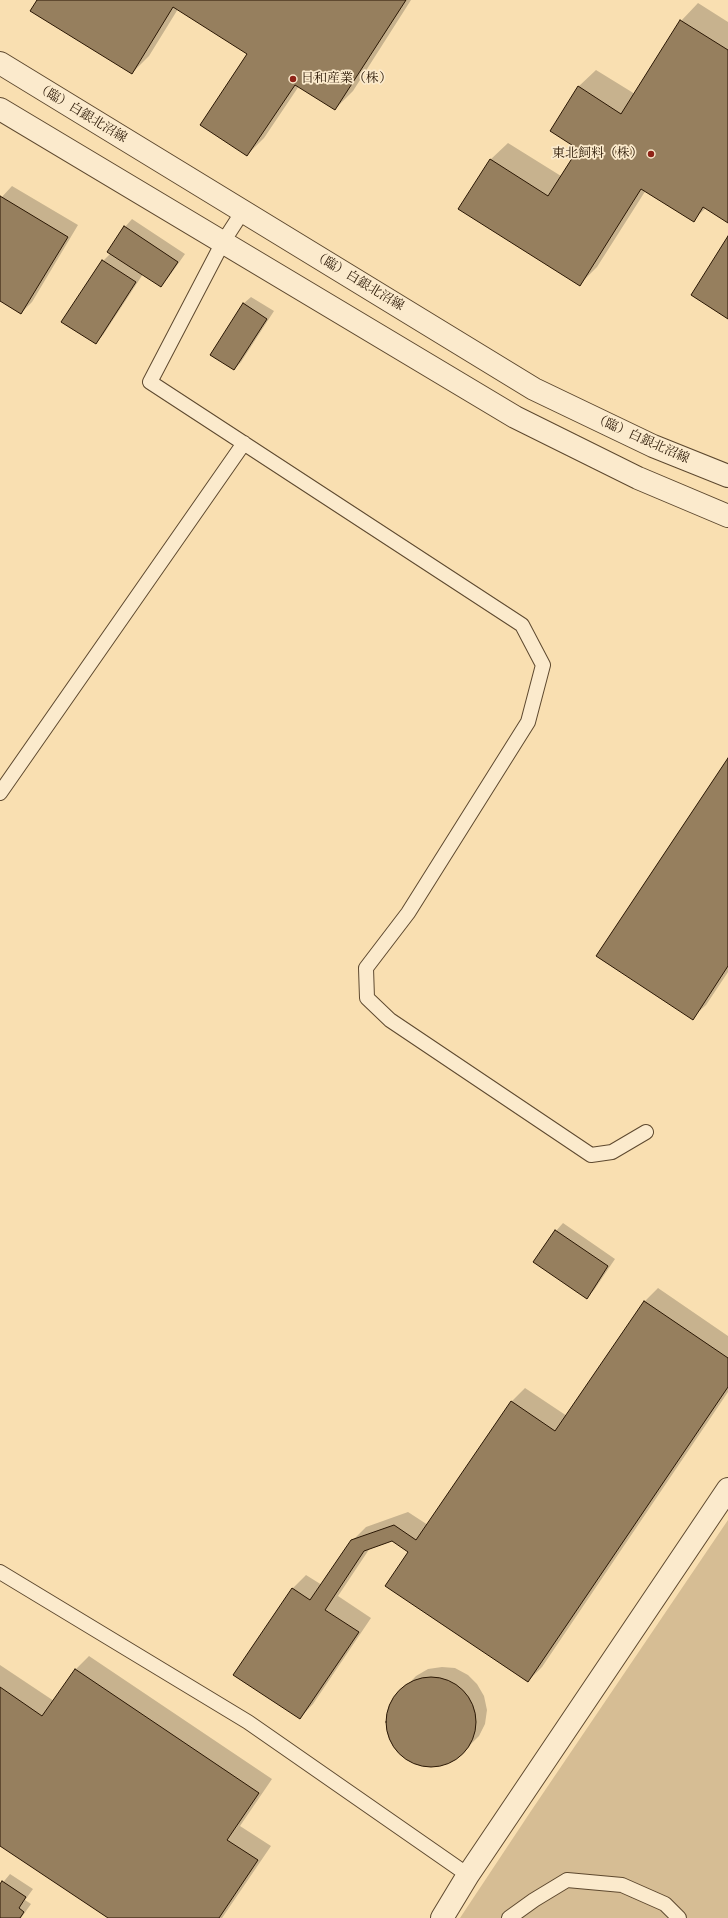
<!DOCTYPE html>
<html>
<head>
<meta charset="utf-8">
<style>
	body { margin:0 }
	canvas { display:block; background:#f9dfb1 }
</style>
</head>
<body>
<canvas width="728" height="1918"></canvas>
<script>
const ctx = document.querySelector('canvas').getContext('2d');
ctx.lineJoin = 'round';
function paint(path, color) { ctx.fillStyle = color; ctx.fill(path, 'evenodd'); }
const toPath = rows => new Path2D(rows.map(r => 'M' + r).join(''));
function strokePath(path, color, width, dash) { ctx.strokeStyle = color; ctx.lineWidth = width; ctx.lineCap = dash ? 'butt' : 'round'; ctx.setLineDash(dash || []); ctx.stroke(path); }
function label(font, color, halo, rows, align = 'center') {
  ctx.font = font + ' "Gentium Book Plus","Noto Serif JP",serif'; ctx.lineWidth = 3.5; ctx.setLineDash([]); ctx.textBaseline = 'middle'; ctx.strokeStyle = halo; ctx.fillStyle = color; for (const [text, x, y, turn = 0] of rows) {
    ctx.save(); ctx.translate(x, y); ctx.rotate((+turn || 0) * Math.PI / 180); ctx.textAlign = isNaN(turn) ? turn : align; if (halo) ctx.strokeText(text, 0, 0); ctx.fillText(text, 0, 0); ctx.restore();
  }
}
paint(toPath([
	[728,1520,728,1918,460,1918,531,1811]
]), '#d6bd94');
paint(toPath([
	[38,0,411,0,353,91,335,109,299,86,264,138,247,155,249,54,178,9,149,56,132,73],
	[698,3,728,22,728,222,706,208,693,220,646,190,597,267,579,285,490,160,508,143,561,176,579,148,578,87,596,70,635,94,681,21],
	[12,186,78,225,32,302,21,313,0,300,0,199],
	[132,219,185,254,168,278,161,286,143,274,103,335,96,343,103,261,111,253,125,227],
	[251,297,274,311,241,362,234,369,243,304],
	[728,760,728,972,706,1005,692,1018],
	[563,1223,615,1259,594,1290,587,1297,556,1231],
	[658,1288,728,1336,728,1392,542,1667,528,1681,410,1551,392,1540,370,1548,338,1596,371,1618,313,1704,300,1718,235,1675,293,1588,306,1575,322,1585,352,1541,366,1527,408,1512,428,1525,511,1402,525,1388,567,1416,644,1302],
	[89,1656,272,1779,240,1826,271,1846,222,1918,110,1918,0,1844,0,1665,54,1701,75,1670],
	[442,1667,455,1668,468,1675,477,1684,484,1696,487,1710,485,1724,479,1736,458,1757,446,1764,432,1766,418,1764,406,1759,396,1749,390,1737,387,1723,389,1710,395,1698,416,1676,428,1669],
	[10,1874,33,1889,25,1900,31,1904,21,1918,0,1918,0,1886]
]), '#0003');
const building = toPath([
	[37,0,406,0,335,110,295,85,247,156,200,125,247,54,173,7,132,74,30,11,37,0],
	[680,20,728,50,728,223,703,207,694,222,641,189,580,286,458,209,490,159,548,196,578,149,550,131,578,86,621,114,680,20],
	[0,196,68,237,21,314,0,301,0,196],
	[124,226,178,262,161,287,107,252,124,226],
	[728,236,728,319,691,295,728,236],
	[102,260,136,282,96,344,61,322,102,260],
	[243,303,267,319,234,370,210,355,243,303],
	[728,758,728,966,693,1020,596,956,728,758],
	[555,1230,608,1266,587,1299,533,1262,555,1230],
	[644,1301,728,1358,728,1387,528,1682,385,1586,408,1552,392,1541,364,1551,325,1610,359,1632,300,1719,233,1675,292,1588,310,1600,351,1540,394,1525,416,1540,511,1401,555,1431,644,1301],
	[75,1669,259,1793,227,1840,258,1860,219,1918,108,1918,0,1846,0,1687,42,1716,75,1669],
	'386 1722a45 45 0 1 1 90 0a45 45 0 1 1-90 0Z',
	[2,1881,26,1897,19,1908,24,1912,20,1918,0,1918,0,1884,2,1881]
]);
paint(building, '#967f5e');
strokePath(building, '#2a1704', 1);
const service = toPath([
	[243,211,223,242,150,382,522,625,543,665,528,722,408,913,366,968,367,998,390,1020,591,1155,612,1152,646,1132],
	[0,793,244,443],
	[0,1572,248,1722,468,1875],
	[509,1918,534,1900,567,1880,622,1885,665,1904,679,1918]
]);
const minor = toPath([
	[442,1918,468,1875,728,1489]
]);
const tertiary = toPath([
	[0,63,534,389,653,446,728,476],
	[0,109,515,417,638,478,728,516]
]);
strokePath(service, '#5e492f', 16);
strokePath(minor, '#5e492f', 24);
strokePath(tertiary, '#5e492f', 24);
strokePath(service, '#fbeacc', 14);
strokePath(minor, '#fbeacc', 22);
strokePath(tertiary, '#fbeacc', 22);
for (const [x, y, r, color] of [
	[293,79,4,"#8f2418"],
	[651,154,4,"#8f2418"]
]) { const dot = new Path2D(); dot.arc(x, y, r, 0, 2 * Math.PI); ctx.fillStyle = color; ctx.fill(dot); strokePath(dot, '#fbeacc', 1.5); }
label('13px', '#2a1704', '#fbeacc', [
	["日和産業（株）",301,79],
	["東北飼料（株）",643,154,"right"]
], 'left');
label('13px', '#2a1704', '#fbeacc', [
	["（臨）白銀北沼線",81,113,31],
	["（臨）白銀北沼線",358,281,31],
	["（臨）白銀北沼線",641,439,24]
]);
</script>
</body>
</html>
